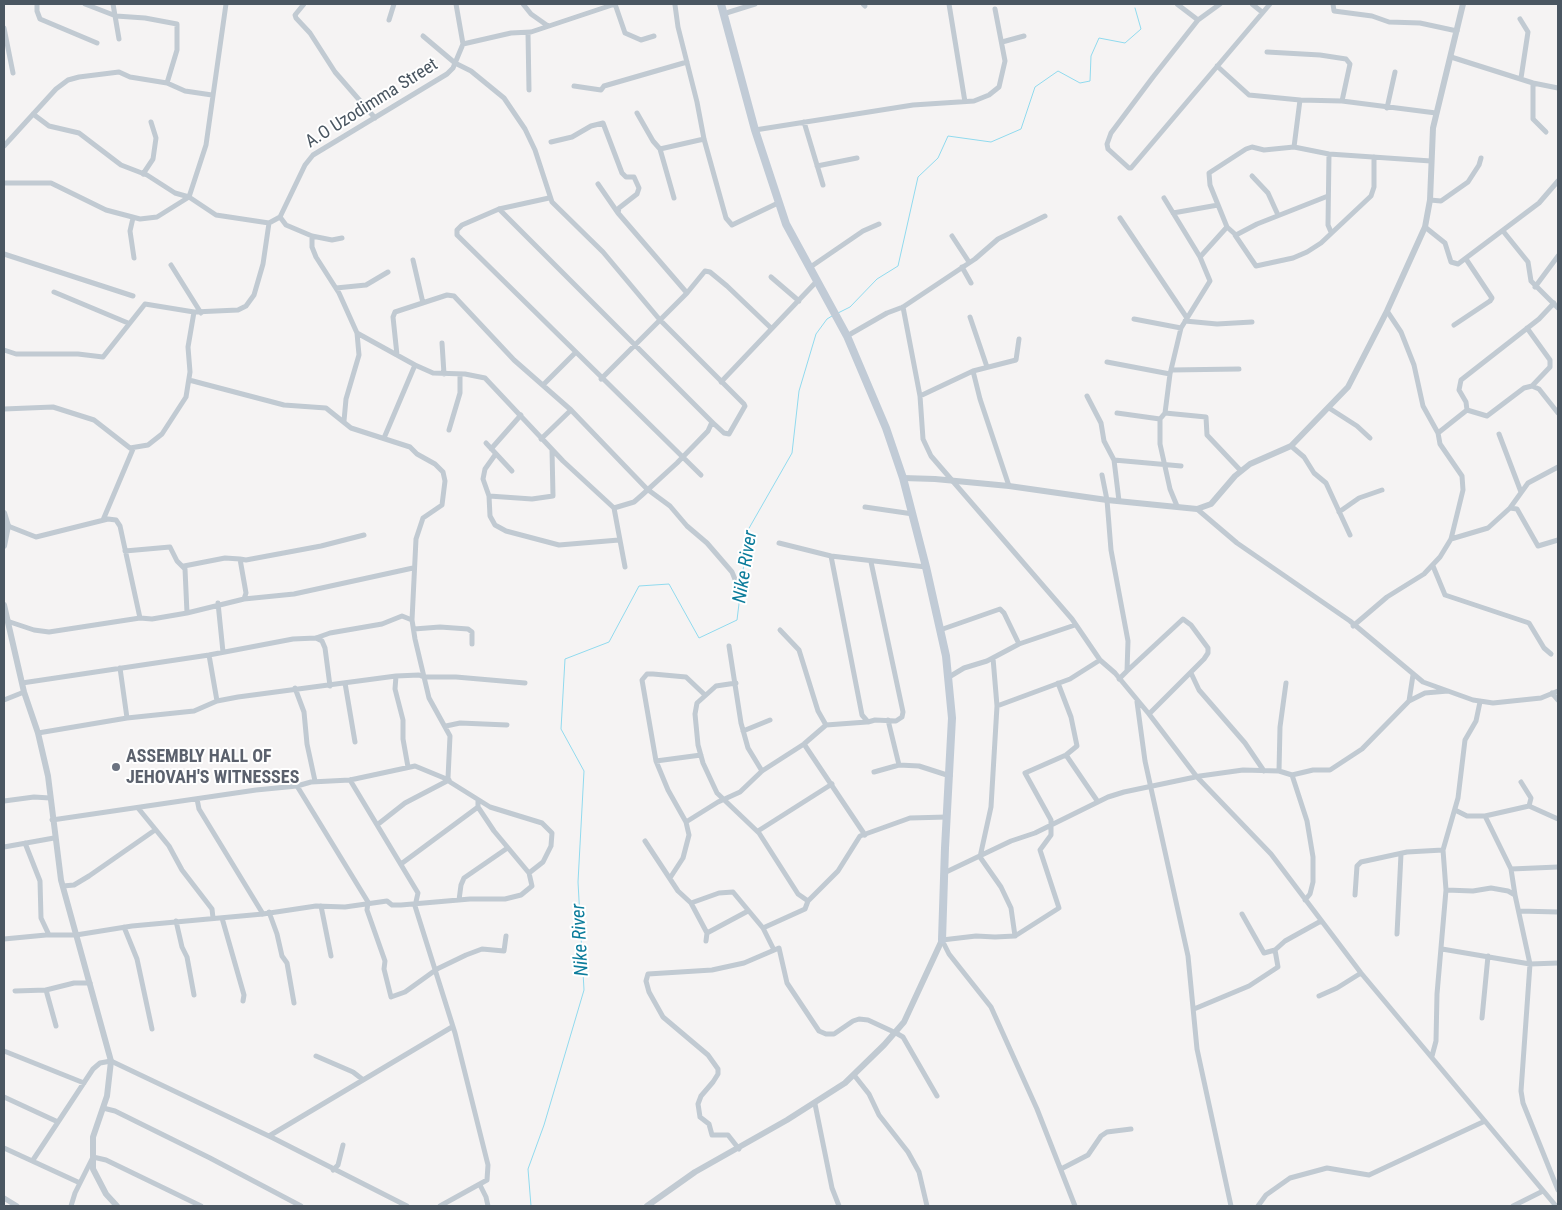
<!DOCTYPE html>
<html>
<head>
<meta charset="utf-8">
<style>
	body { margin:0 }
	#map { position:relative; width:1562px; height:1210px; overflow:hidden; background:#f5f3f3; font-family:"Roboto Condensed",sans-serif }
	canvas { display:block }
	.frame { position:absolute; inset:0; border:5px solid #4a5661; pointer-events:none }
</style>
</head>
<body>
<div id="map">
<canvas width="1562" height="1210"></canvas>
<div class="frame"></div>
</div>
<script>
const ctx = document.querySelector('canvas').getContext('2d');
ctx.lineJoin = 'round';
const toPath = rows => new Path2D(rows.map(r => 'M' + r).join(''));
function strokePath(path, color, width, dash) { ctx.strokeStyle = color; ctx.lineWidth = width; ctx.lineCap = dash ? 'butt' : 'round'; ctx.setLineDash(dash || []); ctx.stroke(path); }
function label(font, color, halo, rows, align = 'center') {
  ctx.font = font + ' "Roboto Condensed",sans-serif'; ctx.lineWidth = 4; ctx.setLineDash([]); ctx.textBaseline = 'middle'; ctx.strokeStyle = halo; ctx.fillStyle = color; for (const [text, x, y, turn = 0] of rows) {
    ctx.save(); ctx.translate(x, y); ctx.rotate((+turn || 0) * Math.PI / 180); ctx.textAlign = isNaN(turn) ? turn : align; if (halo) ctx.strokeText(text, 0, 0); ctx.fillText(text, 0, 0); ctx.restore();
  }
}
strokePath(toPath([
	[838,313,850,307,877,279,898,266,918,177,938,158,948,136,991,142,1021,129,1035,87,1058,71,1080,83,1090,81,1091,56,1099,38,1125,43,1141,29,1135,8],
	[531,1206,528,1169,544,1125,584,990,578,882,584,771,561,729,565,659,609,642,639,586,669,584,699,638,737,620,748,530,792,453,799,391,816,334,827,319,832,316]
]), '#90daee', 1);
strokePath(toPath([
	[37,4,37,11,40,19,97,43],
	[85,4,116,16,145,18,177,24,177,50,167,83],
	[113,4,119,39],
	[304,4,295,15,296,18,310,33,335,72,375,118],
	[456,4,463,44],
	[523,4,531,14,548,26],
	[615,4,625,33,641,40,654,36],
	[863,4,865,6],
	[949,4,965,102],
	[1177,4,1198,20],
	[1220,4,1198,20,1153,77,1111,133,1107,144,1108,149,1129,168,1131,168,1270,4],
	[1252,4,1262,12],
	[1333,4,1334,11,1372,16,1389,22,1420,23,1457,31],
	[675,5,678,27,697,102,704,139,726,218,732,225,778,203],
	[723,14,755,4],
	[1520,19,1528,32,1521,78],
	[389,20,394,4],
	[4,28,13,73],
	[528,33,529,90],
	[423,36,455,63,471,71,504,98,525,129,535,150,552,202,603,252,660,320,744,404,745,406,729,434,724,433,712,422,499,209],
	[1002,42,1024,36],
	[1267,52,1320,55,1346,59,1350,64,1342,101],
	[1451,57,1533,83,1558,88],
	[1217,66,1249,95,1300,100,1342,101,1436,113],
	[1533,83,1533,119,1546,132],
	[574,86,601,90,604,86,687,62],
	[1387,108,1395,72],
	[637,113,653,141,660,149,674,198],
	[33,114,49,126,79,133,121,165,147,175,175,193,189,197,216,215,269,223,280,217,305,165,313,155,447,74,453,68,463,44,511,33,531,32,615,4],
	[804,122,823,185],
	[755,130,913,105,974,101,989,95,999,87,1005,61,995,9],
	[551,142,572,137,591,126,603,123,622,173,626,177,634,177,639,188,637,194,619,208,618,213,687,293],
	[4,146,56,89,68,80,79,77,119,72,130,77,167,83,185,91,212,95],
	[1294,147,1300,100],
	[660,149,704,139],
	[1329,154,1328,225,1331,232],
	[817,166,857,158],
	[143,174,153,159,156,138,151,122],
	[1252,176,1268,193,1278,215],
	[4,183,51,183,106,210,140,219,157,217,189,197,206,145,226,4],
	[598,184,618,213],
	[549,198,499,209,462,225,457,230,457,235,701,475],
	[1164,198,1200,257,1210,281,1181,328,1170,374,1165,413,1160,419,1160,444,1170,489,1177,506],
	[1430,200,1441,201,1468,182,1479,165,1481,158],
	[1173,213,1218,205],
	[280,217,286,225,312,236,332,240,342,238],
	[133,218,130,231,134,258],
	[1120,218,1187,318],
	[1227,227,1236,235,1257,224,1328,196],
	[1425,227,1445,243,1451,262,1458,264,1539,203,1558,181],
	[1503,231,1528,262,1531,281,1558,308],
	[1235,235,1256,266,1293,258,1307,252,1321,243,1371,196,1374,187,1374,157],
	[312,236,312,247,316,257,339,293,357,333,359,355,346,399,344,421],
	[952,236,969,262],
	[4,254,133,296],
	[1200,257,1227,227,1210,185,1209,173,1246,149,1252,147,1264,150,1294,147,1329,154,1431,161],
	[413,260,423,303],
	[171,265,201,313],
	[962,267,971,283],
	[809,268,863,231,879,224],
	[771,277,799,301],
	[1535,287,1558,256],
	[336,288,366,285,388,272],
	[54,292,128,323],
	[903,307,920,396,923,439,931,456,1072,619,1100,660,1115,673,1149,714,1197,777,1271,854,1361,973,1556,1206],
	[970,317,987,367],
	[1134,319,1181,328],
	[1185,321,1217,324,1252,322],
	[1454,325,1490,301,1492,298,1466,259],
	[1527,328,1550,360,1550,367,1532,386],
	[357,333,415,365,384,438],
	[847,336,887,313,903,307,975,259,998,239,1045,216],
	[442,343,444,374],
	[4,350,16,354,78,354,103,357,145,304,194,312,238,310,246,306,254,295,263,264,269,223],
	[397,355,393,317,395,312,447,295,454,296,514,360,571,410,647,489,670,506,687,526,707,543,732,572,739,589],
	[1107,362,1170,374],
	[415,365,433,373,465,374,485,378,563,461,614,508,634,502,642,495,677,463,708,431,712,422],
	[1171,370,1239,369],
	[973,371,980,399,1009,486],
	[601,379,687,293,705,271,710,272,727,286,771,328],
	[189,380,284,405,326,408,351,428,410,447,417,454,435,464,443,472,445,481,442,505,423,518,416,539,412,620,415,639,429,698,450,736,448,778,450,782,490,807,542,823,552,833,551,846,543,862,529,873],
	[721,382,817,281],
	[543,385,575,353],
	[920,396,973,371,1016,360,1019,339],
	[1087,396,1101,423,1104,441,1114,460,1181,466],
	[1329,408,1357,426,1370,438],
	[4,409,53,407,94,420,130,448,148,445,162,434,186,397,190,372,188,347,194,312],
	[1467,410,1466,402,1459,390,1461,380,1539,319,1554,303],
	[1467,410,1487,416,1524,388,1532,386,1539,389,1558,413],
	[1117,413,1160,419],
	[1165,413,1206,417,1207,435,1241,471],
	[449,430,460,393,460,374],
	[1438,433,1467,410],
	[1499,434,1521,492],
	[541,439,571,410],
	[486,443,512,471],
	[1291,446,1304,457,1314,473,1326,483,1350,535],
	[491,449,521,415],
	[495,455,485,469,483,479,489,496,490,516,495,525,506,531,559,545,619,540],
	[1114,460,1119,501],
	[1102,475,1107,500,1111,550,1128,641,1127,671,1119,679],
	[489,496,532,499,553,496,552,450],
	[865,507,913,514],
	[614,508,625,567],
	[1510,508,1517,509,1538,546,1558,540],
	[1197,509,1237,543,1350,621,1423,682,1473,700,1493,703,1541,698,1558,691],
	[1339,512,1359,498,1382,490],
	[103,520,133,449],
	[8,526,36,537,108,519,116,520,120,526,140,618],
	[1451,539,1488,528,1510,508,1528,483,1558,467],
	[779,543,831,556,926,567],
	[125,551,170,547,177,561,185,569,187,613],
	[831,556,862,715,868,722,875,720,896,721,902,717,903,712,871,562],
	[240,559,246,560,321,546,364,535],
	[184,566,225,558,240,559,246,593,244,599],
	[1433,566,1445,595,1529,623,1544,648,1551,654],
	[218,603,223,652],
	[7,621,34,630,49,632,140,618,152,619,187,613,244,599,294,594,413,568],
	[1353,626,1387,597,1424,574,1440,557,1451,539,1463,490,1462,476,1440,444,1438,433,1423,406,1414,365,1401,332,1387,311],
	[414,629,440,627,468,629,472,632,472,644],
	[780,630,799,650,818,711,826,725],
	[940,630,1000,609,1004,613,1019,644],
	[316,638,322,641,325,648,330,686],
	[729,646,741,723,748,748,762,771],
	[209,655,217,701],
	[993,658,997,706,991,807,980,857,1001,887,1011,908,1015,936],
	[120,668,127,718],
	[1127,671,1183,619,1191,625,1208,648,1208,653,1204,659,1149,714],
	[1191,673,1199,690,1245,743,1264,771],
	[396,676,395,689,403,720,403,739,408,767],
	[949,677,964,668,987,661,1019,644,1075,625],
	[22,683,209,655,293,639,316,638,330,633,382,624,402,616,412,620],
	[345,683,355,742],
	[736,683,716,686,697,703,695,714,698,745,703,763,717,793,759,833,798,894,808,901],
	[1058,683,1071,717,1077,746,1066,755,1025,773,1051,820,1051,835,1040,850,1059,908,1015,936,995,937,976,936,942,940,949,954,991,1007,1037,1109,1075,1206],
	[295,688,304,712,307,744,315,781],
	[1552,693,1558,700],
	[4,700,24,692],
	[1409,701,1413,675],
	[1137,702,1145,761,1188,956,1197,1049,1231,1206],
	[997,706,1070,679,1100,660],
	[888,720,899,765],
	[446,726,460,723,507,725],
	[743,731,770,720],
	[38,733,127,718,194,711,217,701,238,697,396,676,419,675,424,677,456,677,525,683],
	[804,744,865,835],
	[1066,755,1098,802],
	[656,761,701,755],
	[1279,771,1280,727,1286,683],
	[874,772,899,765,919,766,950,776],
	[1292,775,1307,821,1313,857,1313,882,1310,894,1305,900],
	[350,780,418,893,415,906,455,1033,488,1165,487,1180,440,1206],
	[1521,782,1531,798,1529,806],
	[297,786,368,902,367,910,385,961,384,969,391,997,405,992,437,969,466,955,482,949,504,951,506,936],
	[197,799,199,809,263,914],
	[4,801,34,797,50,798],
	[138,808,169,846,182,870,212,909,213,918],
	[1455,810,1467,816,1485,816,1529,806,1558,819],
	[1485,816,1511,869,1515,895],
	[52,820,256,790,297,786,311,782,350,780,415,766,449,780],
	[686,822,718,802,740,792,762,771,804,744,826,725,867,722],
	[377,825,405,803,449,780],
	[758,831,832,784],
	[645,841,678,891,691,903,707,933,706,941],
	[25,843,40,881,41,918,49,935],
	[4,847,54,838],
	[401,864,478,807],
	[1511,869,1558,867],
	[944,873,1011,841,1035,833,1108,797,1124,792,1200,776,1243,770,1279,771,1292,775,1313,770,1330,770,1362,749,1409,701,1425,693,1448,691],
	[670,878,683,858,689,835,686,822,668,790,656,761,642,680,647,674,653,674,686,677,705,695],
	[63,886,74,885,89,876,155,830],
	[1446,890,1473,891,1491,888,1508,891,1515,895,1530,964,1521,1091,1523,1103,1558,1190],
	[1355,895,1357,866,1361,862,1407,852,1443,850],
	[459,900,461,885,464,878,506,849],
	[691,903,719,893,733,892,763,928,774,950],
	[321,906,331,956],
	[1519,911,1558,912],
	[269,912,277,934,282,956,287,963,294,1003],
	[1242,914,1264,953,1275,950],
	[222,918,244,995,243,1001],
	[176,921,182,947,187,957,194,995],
	[124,927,137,959,152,1029],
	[763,928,805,909,808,901,838,871,860,836,910,818,947,817],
	[707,933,748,911],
	[1397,934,1401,854],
	[4,939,46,935,76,935,132,926,263,914,316,906,345,907,387,901,392,905,401,905,470,899,505,899,521,895,532,886,529,873,494,831,478,807,478,800],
	[1442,949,1530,964,1558,963],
	[46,990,56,1026],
	[15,991,46,990,74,983,90,983],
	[1319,996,1337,988,1361,973],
	[1194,1009,1249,986,1278,967,1275,950,1285,941,1321,921],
	[1482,1018,1488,956],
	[4,1051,84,1083],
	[316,1056,353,1072,362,1079],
	[1432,1056,1436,1041,1437,994,1446,890,1443,850,1458,798,1465,740,1476,721,1480,702],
	[854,1075,869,1094,879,1115,908,1152,919,1172,927,1206],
	[4,1097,58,1122],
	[815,1104,832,1188,839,1206],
	[103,1108,115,1111,210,1158,301,1206],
	[269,1136,452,1027],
	[4,1148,80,1183],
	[739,1149,728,1135,712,1135,709,1124,700,1117,698,1104,701,1096,713,1082,718,1074,718,1069,708,1055,663,1017,649,992,646,981,648,974,712,970,744,963,779,948,787,983,819,1031,826,1034,834,1034,853,1021,859,1019,868,1020,896,1033,903,1037,937,1096],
	[33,1160,93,1069,100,1063,111,1061,273,1138,407,1206],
	[1061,1169,1088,1155,1101,1136,1107,1132,1131,1129],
	[333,1170,338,1165,343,1145],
	[480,1185,486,1197,488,1206],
	[4,1198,17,1206],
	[71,1206,75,1193,93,1157,106,1160,201,1206],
	[1258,1206,1266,1195,1290,1178,1327,1168,1369,1175,1485,1121],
	[1513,1206,1543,1191]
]), '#c1cad2', 5);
strokePath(toPath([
	[903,478,935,479,1009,486,1107,500,1197,509,1211,504,1235,476,1250,464,1291,446,1348,387,1387,311,1425,227,1430,200,1433,128,1463,4],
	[4,513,8,526,4,546],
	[4,605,24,692,38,733,48,776,61,880,111,1061,107,1096,93,1137,93,1169,106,1194,117,1206],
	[647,1206,695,1172,787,1120,845,1083,884,1045,904,1022,942,940]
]), '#c1cad2', 6);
strokePath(toPath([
	[721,4,755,130,786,224,847,336,886,428,903,478,926,567,946,656,952,718,945,848,942,940]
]), '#c1cbd6', 8);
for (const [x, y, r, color] of [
	[116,767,5,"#6b7280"]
]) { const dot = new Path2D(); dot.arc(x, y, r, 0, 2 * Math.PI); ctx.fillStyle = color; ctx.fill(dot); strokePath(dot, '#fff', 2); }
label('18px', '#4a5661', '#fff', [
	["A.O Uzodimma Street",372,104,-32]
]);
label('bold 18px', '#5b616d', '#fff', [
	["ASSEMBLY HALL OF",126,757],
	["JEHOVAH'S WITNESSES",126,778]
], 'left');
label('italic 19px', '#0c7c9b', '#fff', [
	["Nike River",746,567,-81],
	["Nike River",581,940,-93]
]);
</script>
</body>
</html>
